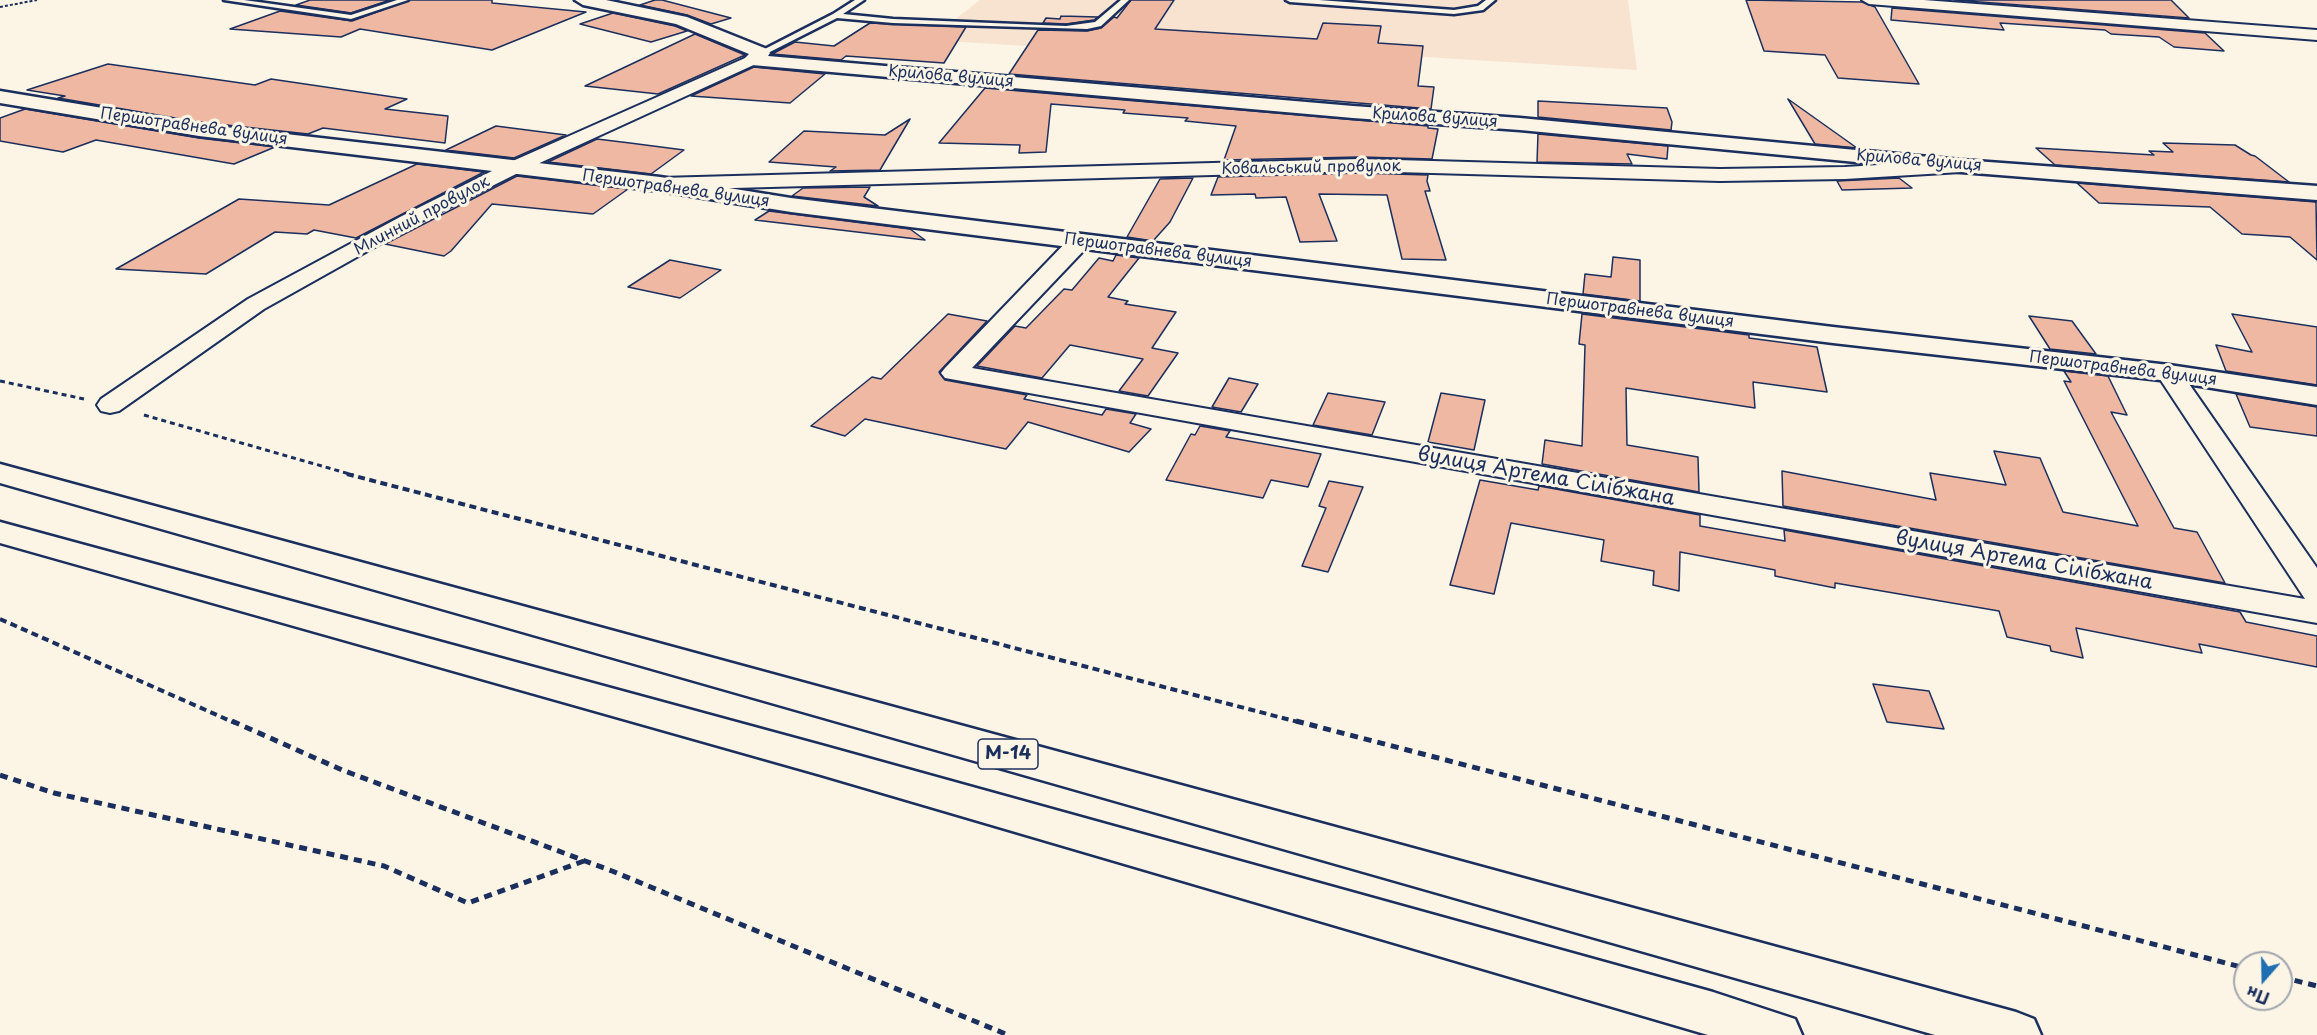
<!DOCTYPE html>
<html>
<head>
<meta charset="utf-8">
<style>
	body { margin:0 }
	#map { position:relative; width:2317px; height:1035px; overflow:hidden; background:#fcf5e5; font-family:"Playpen Sans",sans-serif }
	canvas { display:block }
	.north { position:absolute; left:2233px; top:951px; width:60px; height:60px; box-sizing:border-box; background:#fcf5e5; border:2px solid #a2a6af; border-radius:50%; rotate:200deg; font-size:16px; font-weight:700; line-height:24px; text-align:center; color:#1b2f5e }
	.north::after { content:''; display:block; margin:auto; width:21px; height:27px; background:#1f6fb2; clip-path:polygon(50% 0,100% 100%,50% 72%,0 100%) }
</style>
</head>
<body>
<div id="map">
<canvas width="2317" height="1035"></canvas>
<div class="north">Пн</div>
</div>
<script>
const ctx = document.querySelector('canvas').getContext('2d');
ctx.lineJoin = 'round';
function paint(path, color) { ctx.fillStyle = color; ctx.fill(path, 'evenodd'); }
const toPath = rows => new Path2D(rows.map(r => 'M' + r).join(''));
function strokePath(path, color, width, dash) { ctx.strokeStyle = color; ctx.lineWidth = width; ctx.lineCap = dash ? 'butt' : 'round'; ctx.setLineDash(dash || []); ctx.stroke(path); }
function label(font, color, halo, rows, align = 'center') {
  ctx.font = font + ' "Playpen Sans",sans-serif'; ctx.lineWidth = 6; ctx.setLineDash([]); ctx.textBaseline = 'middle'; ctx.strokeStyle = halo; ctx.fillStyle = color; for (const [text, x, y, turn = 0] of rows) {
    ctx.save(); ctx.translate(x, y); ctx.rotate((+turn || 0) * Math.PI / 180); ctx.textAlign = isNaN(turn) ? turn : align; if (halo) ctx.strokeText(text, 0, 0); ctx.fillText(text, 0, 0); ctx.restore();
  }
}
paint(toPath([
	[980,0,1628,0,1637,70,1212,44,1210,57,928,40]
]), '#f8e3d1');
const building = toPath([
	[310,0,390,0,351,13,296,5,310,0],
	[410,0,492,0,492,3,586,12,492,50,360,29,341,37,230,29,280,11,352,21,410,0],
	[655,0,662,0,731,18,711,24,687,15,640,5,655,0],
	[1131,0,1174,0,1155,29,1317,39,1323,23,1381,26,1378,43,1423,46,1418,86,1434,87,1431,109,1009,74,1038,30,1087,31,1101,28,1114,17,1117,18,1131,0],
	[1746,0,1862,2,1875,7,1919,84,1838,78,1825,55,1764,51,1746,0],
	[1954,0,2171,0,2189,18,1954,0],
	[1892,8,2205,33,2224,51,2174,47,2159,37,2111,34,2105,30,2000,23,2004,30,1891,20,1892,8],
	[613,13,675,26,687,31,651,42,580,24,613,13],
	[1061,16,1098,17,1094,20,1066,24,1043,23,1046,18,1060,19,1061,16],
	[870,23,966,27,944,63,846,56,841,60,772,54,795,42,834,46,870,23],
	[695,34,745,55,658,94,585,86,695,34],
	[108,64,255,85,271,79,407,99,385,109,448,116,445,143,323,128,308,134,199,122,58,98,65,96,27,90,108,64],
	[754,67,825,74,790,103,691,96,754,67],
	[985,88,1428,126,1428,128,1438,129,1432,159,1360,157,1224,160,1236,126,1185,121,1188,118,1123,113,1125,110,1051,104,1046,152,1019,153,1020,145,939,143,985,88],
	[1788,99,1857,148,1815,144,1788,99],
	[1538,101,1667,108,1672,122,1671,130,1538,117,1538,101],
	[25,109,199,138,275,147,234,164,96,140,63,152,0,141,0,118,25,109],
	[910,119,880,170,830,171,836,167,769,162,804,131,885,135,910,119],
	[496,126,566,135,514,158,446,150,496,126],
	[1538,134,1668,146,1667,159,1627,154,1632,164,1537,162,1538,134],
	[597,139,630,143,684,150,651,174,548,162,597,139],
	[2163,143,2235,145,2251,155,2255,156,2289,182,2055,165,2036,148,2154,155,2149,151,2173,152,2163,143],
	[417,164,484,172,356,238,314,230,307,234,275,232,206,274,116,269,239,199,329,205,417,164],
	[1360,173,1428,175,1427,181,1430,191,1425,191,1446,260,1402,259,1387,195,1319,194,1337,241,1300,242,1286,197,1256,198,1255,194,1211,195,1218,177,1360,173],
	[517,176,628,189,593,214,492,204,451,251,444,256,385,244,517,176],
	[1193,178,1170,222,1153,241,1127,237,1160,179,1193,178],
	[1899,178,1912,188,1842,190,1837,181,1899,178],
	[2077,183,2316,202,2317,260,2290,237,2242,234,2210,207,2099,203,2077,183],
	[870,187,864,197,878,206,792,196,803,188,870,187],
	[769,211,910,229,925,240,755,220,769,211],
	[1116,255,1139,258,1108,297,1128,301,1125,304,1176,312,1152,348,1178,353,1148,396,1119,391,1143,359,1070,345,1042,378,977,366,1015,326,1026,328,1064,289,1072,290,1099,258,1113,261,1116,255],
	[1613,257,1640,260,1640,301,1583,294,1585,274,1611,277,1613,257],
	[670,260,721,270,680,298,628,287,670,260],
	[948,314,987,321,939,372,945,380,1027,395,1024,399,1102,415,1106,409,1136,414,1130,423,1151,429,1129,452,1028,422,1006,449,865,419,845,436,811,426,872,377,881,379,948,314],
	[1582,314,1749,335,1749,338,1817,347,1827,392,1753,382,1755,408,1626,388,1627,445,1698,457,1699,492,1542,464,1545,440,1582,446,1585,345,1579,344,1582,314],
	[2232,314,2317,327,2317,385,2226,371,2216,345,2252,352,2232,314],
	[2029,316,2072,321,2096,354,2050,349,2029,316],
	[2064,371,2108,376,2127,415,2111,412,2174,528,2197,532,2225,583,1783,506,1782,471,1936,500,1930,473,2006,485,1994,451,2040,458,2063,512,2138,526,2064,381,2071,382,2064,371],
	[1229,378,1258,384,1241,412,1212,407,1229,378],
	[1328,393,1385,402,1372,435,1313,425,1328,393],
	[1441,393,1485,400,1474,450,1428,442,1441,393],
	[2236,394,2317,407,2317,436,2250,427,2236,394],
	[1200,426,1230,431,1226,437,1321,454,1308,487,1271,480,1263,498,1166,480,1191,434,1195,435,1200,426],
	[1480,480,1538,490,1539,486,1700,515,1700,526,1785,541,1784,530,2240,612,2246,622,2317,636,2317,667,2199,644,2202,653,2076,628,2083,658,2051,651,2050,646,2007,637,1999,611,1835,583,1835,588,1775,576,1775,570,1680,552,1679,591,1653,585,1654,571,1601,561,1604,540,1511,523,1494,594,1450,585,1480,480],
	[1329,481,1363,487,1328,572,1302,566,1326,508,1319,506,1329,481],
	[1873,684,1929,691,1944,729,1887,722,1873,684]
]);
paint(building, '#efb8a3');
strokePath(building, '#1b2f5e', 1.5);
const lane = toPath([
	[224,0,244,0,351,15,397,0,408,0,351,19,224,0],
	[855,0,864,0,843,14,893,19,1066,26,1095,22,1121,0,1129,0,1101,26,1087,29,893,23,837,18,764,55,757,53,833,14,855,0],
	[1286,0,1319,0,1454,10,1478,6,1486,0,1495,0,1483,10,1454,14,1290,2,1286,0]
]);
const street = toPath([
	[1862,0,1924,0,2317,30,2317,40,1869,4,1862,0],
	[752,55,758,57,760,60,758,63,520,172,414,225,264,309,119,411,110,413,101,411,97,405,101,399,248,299,400,217,506,164,752,55],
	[1360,159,1720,169,1845,167,1961,160,1968,162,1971,166,1968,170,1961,172,1845,179,1720,181,1360,171,660,190,653,188,650,184,653,180,660,178,1360,159],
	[1080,235,1088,236,1091,241,1088,246,972,368,2305,599,2156,373,2160,368,2169,365,2178,368,2317,568,2317,623,945,378,941,373,945,368,1072,236,1080,235]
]);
const secondary = toPath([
	[575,0,606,0,687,17,767,49,770,53,768,56,1353,106,1520,118,1961,160,2317,186,2317,200,1961,172,1520,130,1353,118,752,65,746,64,743,60,749,54,676,24,583,5,575,0],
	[0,91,199,124,660,177,791,198,1833,327,2169,365,2317,387,2317,405,2169,381,1833,343,791,212,660,191,199,136,0,103,0,91]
]);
const highway = toPath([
	[0,464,2016,1012,2034,1019,2041,1035,1935,1035,0,483,0,464],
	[0,522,821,745,1713,992,1795,1019,1802,1035,1708,1035,821,775,0,543,0,522]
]);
strokePath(lane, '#1b2f5e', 5);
strokePath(street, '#1b2f5e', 4);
strokePath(secondary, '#1b2f5e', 5);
strokePath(highway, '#1b2f5e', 5);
strokePath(toPath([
	[0,7,37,0]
]), '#1b2f5e', 2, [3, 2]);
strokePath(toPath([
	[0,381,84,399],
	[144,415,353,475]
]), '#1b2f5e', 3, [5, 4]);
strokePath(toPath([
	[347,474,1302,723],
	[0,619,235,723]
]), '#1b2f5e', 4, [7, 4.5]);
strokePath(toPath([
	[232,721,342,770,612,871,1008,1035],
	[1296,721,2245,968],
	[0,775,54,793,384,866,468,903,584,861],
	[2281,977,2317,986]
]), '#1b2f5e', 5, [8, 6]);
paint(lane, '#fcf5e5');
paint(street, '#fcf5e5');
paint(secondary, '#fcf5e5');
paint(highway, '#fcf5e5');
label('16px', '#1b2f5e', '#fcf5e5', [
	["Крилова вулиця",951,77,5],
	["Крилова вулиця",1435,118,4],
	["Першотравнева вулиця",194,127,8],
	["Крилова вулиця",1919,161,5],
	["Ковальський провулок",1311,168,-1],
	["Першотравнева вулиця",676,189,8],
	["Млинний провулок",422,216,-28],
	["Першотравнева вулиця",1158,251,7],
	["Першотравнева вулиця",1640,311,7],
	["Першотравнева вулиця",2123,369,7]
]);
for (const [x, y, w] of [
	[1008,754,60]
]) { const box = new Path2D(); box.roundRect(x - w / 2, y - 15, w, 30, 4.5); ctx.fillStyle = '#fcf5e5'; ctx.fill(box); strokePath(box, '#1b2f5e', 1.5); }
label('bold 18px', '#1b2f5e', null, [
	["М-14",1008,754]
]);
label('20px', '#1b2f5e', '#fcf5e5', [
	["вулиця Артема Сілібжана",1546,477,10],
	["вулиця Артема Сілібжана",2024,561,10]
]);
</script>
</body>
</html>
